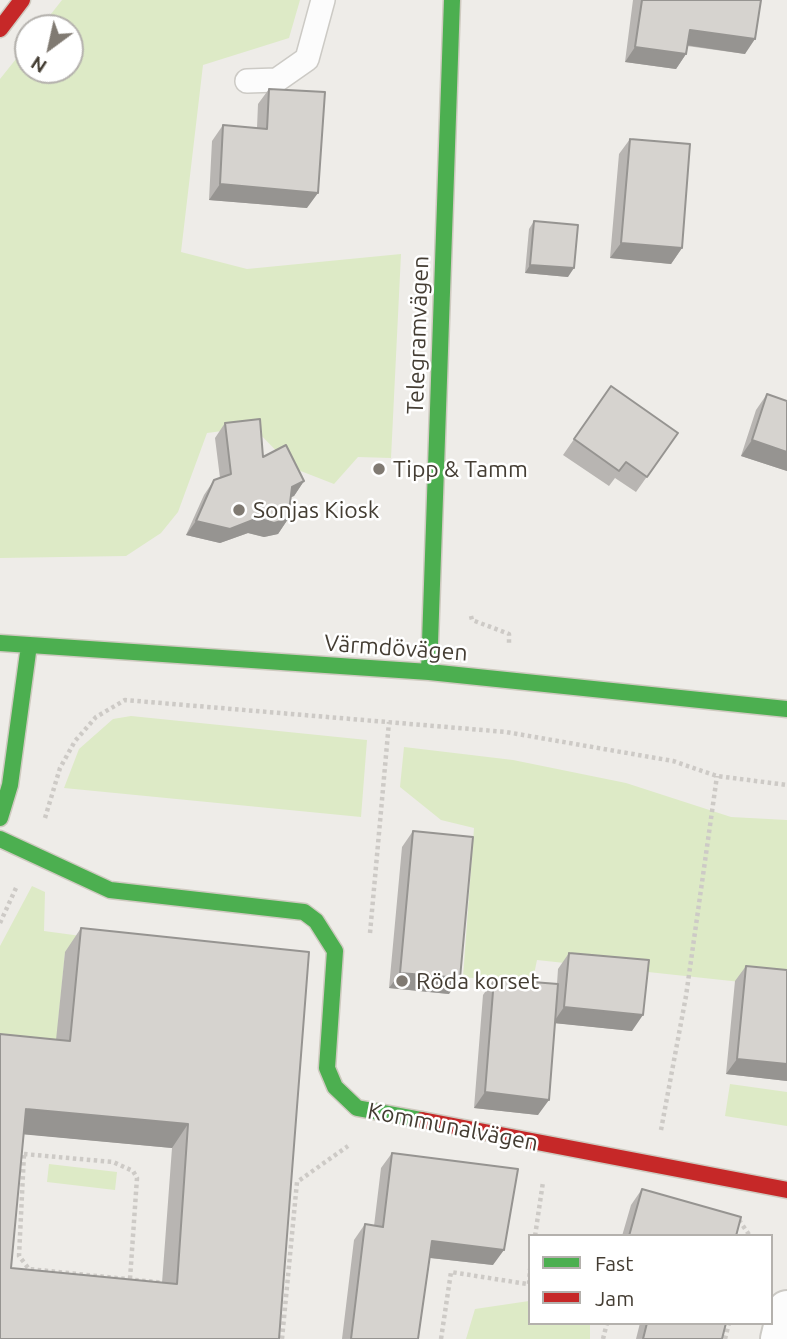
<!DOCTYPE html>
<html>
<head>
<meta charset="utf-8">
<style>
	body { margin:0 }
	#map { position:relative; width:787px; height:1339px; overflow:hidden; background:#eeece8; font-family:Ubuntu,sans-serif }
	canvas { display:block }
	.legend { position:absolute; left:528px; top:1234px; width:245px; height:91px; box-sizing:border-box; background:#fff; border:2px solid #b4b1ad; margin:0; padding:9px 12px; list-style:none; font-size:21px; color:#443d33 }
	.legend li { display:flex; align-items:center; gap:14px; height:35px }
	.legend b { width:35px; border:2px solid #b4b1ad }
	.north { position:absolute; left:14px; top:14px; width:70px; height:70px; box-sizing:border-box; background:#fff; border:2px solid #b4b1ad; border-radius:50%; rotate:213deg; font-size:19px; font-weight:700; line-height:28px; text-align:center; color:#443d33 }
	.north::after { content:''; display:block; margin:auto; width:24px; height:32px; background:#807a72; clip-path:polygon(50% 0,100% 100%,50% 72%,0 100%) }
</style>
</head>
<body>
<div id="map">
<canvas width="787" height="1339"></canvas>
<ul class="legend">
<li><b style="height:9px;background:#4caf50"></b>Fast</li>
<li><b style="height:9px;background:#c62828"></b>Jam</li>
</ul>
<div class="north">N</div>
</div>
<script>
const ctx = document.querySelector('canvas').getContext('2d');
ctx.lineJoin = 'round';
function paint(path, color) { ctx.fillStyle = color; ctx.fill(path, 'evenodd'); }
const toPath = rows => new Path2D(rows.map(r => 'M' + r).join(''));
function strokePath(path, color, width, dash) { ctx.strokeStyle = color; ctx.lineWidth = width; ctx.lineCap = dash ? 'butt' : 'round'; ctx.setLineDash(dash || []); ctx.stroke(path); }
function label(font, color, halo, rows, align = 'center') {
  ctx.font = font + ' Ubuntu,sans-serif'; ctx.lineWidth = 5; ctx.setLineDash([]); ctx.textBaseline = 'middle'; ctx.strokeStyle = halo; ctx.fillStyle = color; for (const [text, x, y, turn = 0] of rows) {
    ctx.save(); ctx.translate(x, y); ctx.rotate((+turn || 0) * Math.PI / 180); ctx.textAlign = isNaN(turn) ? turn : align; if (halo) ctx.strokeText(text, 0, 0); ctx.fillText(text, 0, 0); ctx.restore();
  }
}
paint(toPath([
	[62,0,300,0,289,38,203,65,181,252,247,269,401,254,391,458,358,457,334,484,293,468,253,427,207,433,178,512,161,533,126,556,0,558,0,79,28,44,28,70,70,70,70,28,40,28],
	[131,716,367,740,361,817,64,788,79,749,113,719],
	[404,747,513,760,626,783,731,817,787,820,787,987,537,960,532,984,463,977,474,828,441,820,400,787],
	[32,886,45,892,44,931,96,938,65,953,58,1023,94,1027,0,1060,0,946],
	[730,1084,787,1092,787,1126,725,1116],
	[49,1164,117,1172,115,1190,47,1182],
	[529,1301,530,1323,590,1323,590,1339,466,1339,475,1309]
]), '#ddeac6');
const lane = toPath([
	[247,81,277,80,307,59,323,0]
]);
const street = toPath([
	[780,1339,787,1310]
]);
const fast = toPath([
	[0,643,429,672,787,709],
	[429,672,452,0],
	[0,818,10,785,29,645],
	[0,839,110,890,304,912,316,921,335,951,327,1068,335,1087,357,1108,422,1120]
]);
const jam = toPath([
	[0,29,22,0],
	[422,1120,787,1190]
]);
strokePath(lane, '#cccac5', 26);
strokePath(street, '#cccac5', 42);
strokePath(fast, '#cfcac0', 19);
strokePath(jam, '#cfcac0', 19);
strokePath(toPath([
	[471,616,472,620,509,634,509,644],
	[45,818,60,768,75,741,96,717,125,700,506,732,673,761,717,776,787,785],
	[0,923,16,888],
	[370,933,389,722],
	[661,1130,686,996,717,776],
	[19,1151,24,1154,19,1256,29,1269,165,1283],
	[24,1154,113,1162,133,1171,137,1178,130,1279],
	[739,1220,750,1236],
	[535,1236,543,1182],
	[529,1284,530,1269],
	[282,1339,297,1182,348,1146],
	[441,1339,451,1272,527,1284],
	[603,1339,607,1323],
	[725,1339,729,1323]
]), '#cdcac6', 4.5, [3.5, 3.5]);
strokePath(lane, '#fcfcfc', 23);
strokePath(street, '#fcfcfc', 38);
strokePath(fast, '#4caf50', 16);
strokePath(jam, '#c62828', 16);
paint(toPath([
	[633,0,761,0,745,54,687,46,686,54,676,69,625,62],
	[269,89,307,208,209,200,212,141,223,125,257,128,258,104],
	[630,139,682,248,671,264,610,258,619,154],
	[534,221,568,277,525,273,529,229],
	[611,386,678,433,636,492,615,478,609,486,563,455],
	[767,394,787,401,787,471,741,456,756,410],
	[225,423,263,457,304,481,294,496,291,497,288,519,278,534,264,537,248,533,220,543,186,535,204,495,214,480,220,478,215,438],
	[413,831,449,994,389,988,402,847],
	[81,928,309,952,279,1339,0,1339,0,1034,56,1040,65,952],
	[24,1134,172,1148,162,1283,11,1268],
	[569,953,632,1031,555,1023,538,1115,474,1108,483,995,494,979,557,984,558,969],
	[746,966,787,970,787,1081,726,1074,735,981],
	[392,1153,493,1265,430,1258,418,1339,342,1339,354,1240,365,1224,374,1226,381,1168],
	[642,1189,736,1236,622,1236,631,1205],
	[640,1323,726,1323,722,1339,636,1339]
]), '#b8b5b2');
paint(toPath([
	[690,30,755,39,745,54,679,44],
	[635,47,686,54,676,69,625,62],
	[220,184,318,193,307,208,209,200],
	[621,243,682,248,671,264,610,258],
	[530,265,574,268,568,277,525,273],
	[752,440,787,452,787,471,741,456],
	[304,481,294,496,282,501,292,487],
	[258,518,288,519,278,534,264,537,248,533,220,543,186,535,196,521],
	[400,973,460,978,449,994,389,988],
	[564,1007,643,1015,632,1031,553,1023],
	[737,1059,787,1064,787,1081,726,1074],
	[485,1092,549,1100,538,1115,474,1108],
	[26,1109,188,1124,172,1148,9,1133],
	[432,1241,504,1250,493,1265,422,1257]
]), '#969491');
const building = toPath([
	[642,0,761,0,755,39,690,30,686,54,635,47,642,0],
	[269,89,325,92,318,193,220,184,223,125,267,129,269,89],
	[630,139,690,144,682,248,621,243,630,139],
	[534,221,578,225,574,268,530,265,534,221],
	[611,386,678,433,647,477,626,462,619,471,574,439,611,386],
	[767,394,787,401,787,452,752,440,767,394],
	[260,419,263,457,286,445,304,481,292,487,288,519,274,523,258,518,230,529,196,521,214,480,231,474,225,423,260,419],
	[413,831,473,837,460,978,400,973,413,831],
	[81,928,309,952,279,1339,0,1339,0,1034,70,1041,81,928],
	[26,1109,188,1124,177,1284,11,1268,26,1109],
	[569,953,649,960,643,1015,564,1007,569,953],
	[746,966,787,970,787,1064,737,1059,746,966],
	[494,979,558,984,549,1100,485,1092,494,979],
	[392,1153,518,1169,504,1250,432,1241,418,1339,351,1339,365,1224,383,1227,392,1153],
	[642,1189,741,1217,736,1236,629,1236,642,1189],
	[647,1323,726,1323,722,1339,643,1339,647,1323]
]);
paint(building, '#d6d3cf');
strokePath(building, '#969491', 2);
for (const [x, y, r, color] of [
	[379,469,7,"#807a72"],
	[239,510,7,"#807a72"],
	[402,981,7,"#807a72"]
]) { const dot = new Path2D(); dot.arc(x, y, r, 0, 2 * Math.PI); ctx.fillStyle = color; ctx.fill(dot); strokePath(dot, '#fff', 2.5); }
label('23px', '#443d33', '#fff', [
	["Telegramvägen",418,335,-88],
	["Värmdövägen",396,648,4],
	["Kommunalvägen",453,1127,11]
]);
label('23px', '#443d33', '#fff', [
	["Tipp & Tamm",393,469],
	["Sonjas Kiosk",253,510],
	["Röda korset",416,981]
], 'left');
</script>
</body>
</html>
